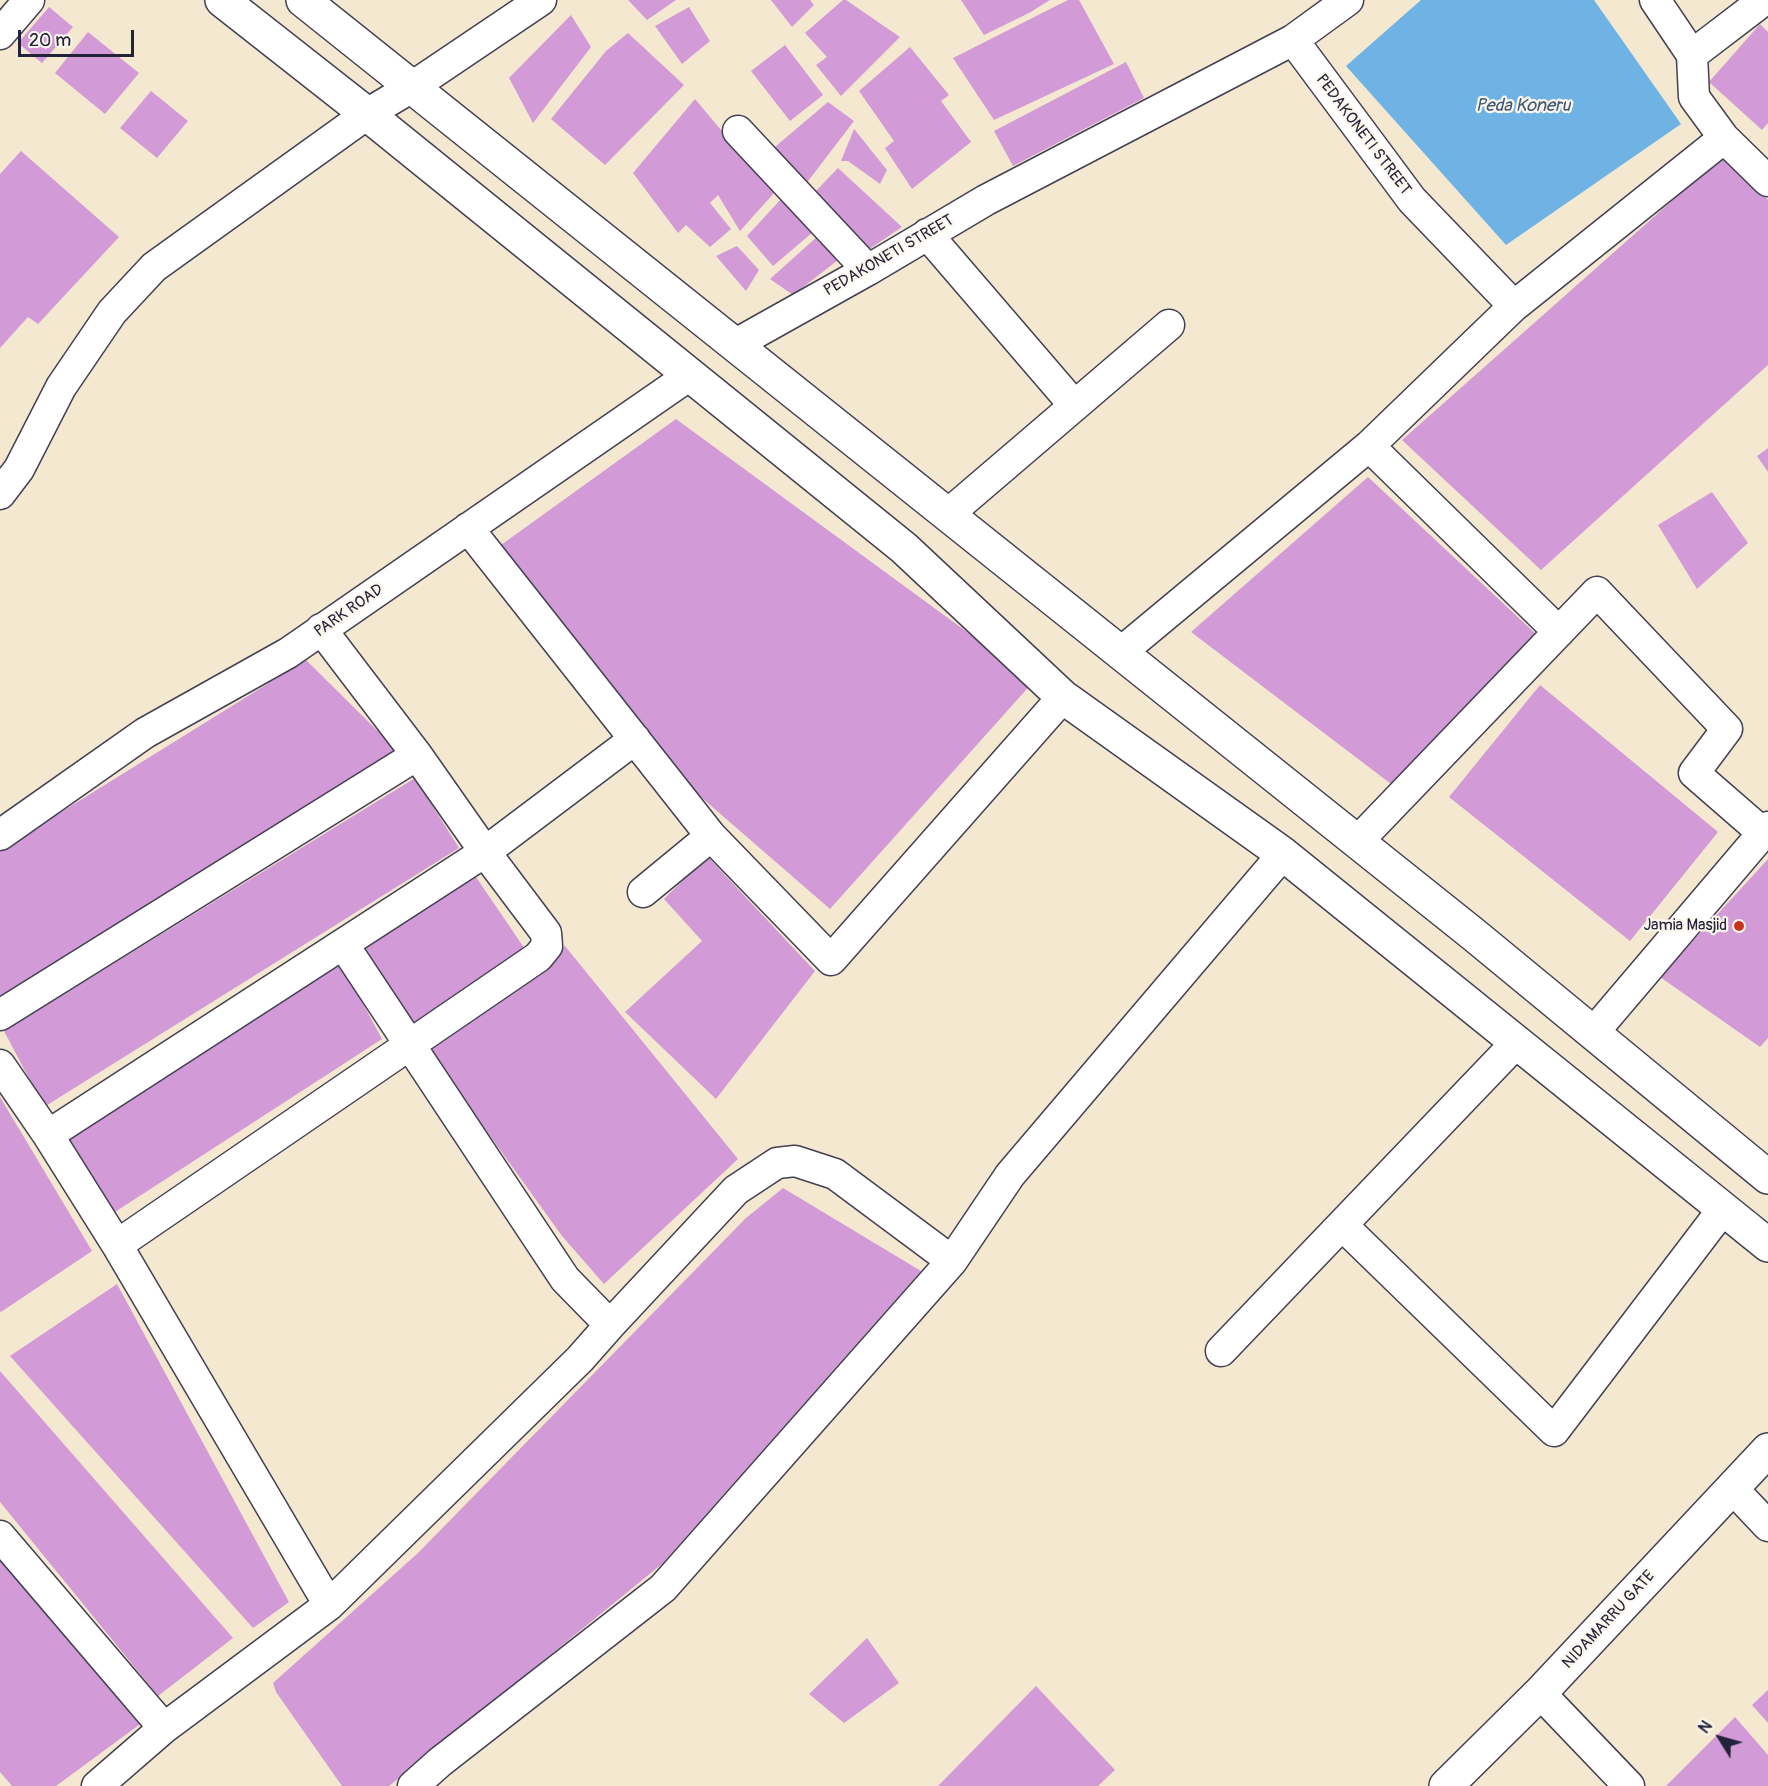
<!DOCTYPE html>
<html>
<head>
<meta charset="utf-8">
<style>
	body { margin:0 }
	#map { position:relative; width:1768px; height:1786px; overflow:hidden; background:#f5e8d1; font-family:Pangolin,sans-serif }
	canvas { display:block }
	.north { position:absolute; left:1690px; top:1708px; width:60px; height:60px; -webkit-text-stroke:4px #fbf7ec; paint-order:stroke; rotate:307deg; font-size:16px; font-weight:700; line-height:24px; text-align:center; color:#22223b }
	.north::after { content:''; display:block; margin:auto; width:21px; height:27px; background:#22223b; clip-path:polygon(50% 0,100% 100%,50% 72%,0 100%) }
	.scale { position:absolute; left:18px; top:30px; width:116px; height:27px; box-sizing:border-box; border:3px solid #22223b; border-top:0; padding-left:8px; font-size:18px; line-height:21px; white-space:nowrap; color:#22223b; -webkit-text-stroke:4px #fbf7ec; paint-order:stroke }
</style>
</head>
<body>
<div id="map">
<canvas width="1768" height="1786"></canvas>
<div class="north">N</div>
<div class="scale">20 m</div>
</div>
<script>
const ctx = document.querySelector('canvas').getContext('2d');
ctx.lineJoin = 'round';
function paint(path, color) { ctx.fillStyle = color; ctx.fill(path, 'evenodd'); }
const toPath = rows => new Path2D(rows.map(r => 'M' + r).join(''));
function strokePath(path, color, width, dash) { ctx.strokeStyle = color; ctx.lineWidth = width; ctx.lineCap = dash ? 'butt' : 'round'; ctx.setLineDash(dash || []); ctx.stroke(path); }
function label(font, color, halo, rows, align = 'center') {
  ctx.font = font + ' Pangolin,sans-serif'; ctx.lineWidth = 4.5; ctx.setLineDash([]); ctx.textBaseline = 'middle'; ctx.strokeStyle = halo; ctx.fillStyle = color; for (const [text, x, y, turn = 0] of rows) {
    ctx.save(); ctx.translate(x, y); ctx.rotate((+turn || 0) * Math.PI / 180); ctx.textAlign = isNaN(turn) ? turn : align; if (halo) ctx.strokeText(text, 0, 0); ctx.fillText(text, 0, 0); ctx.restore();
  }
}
paint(toPath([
	[1421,0,1594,0,1681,124,1506,245,1346,66]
]), '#6eb3e4');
paint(toPath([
	[628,0,676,0,647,20],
	[771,0,810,0,814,5,792,27],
	[843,0,846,0,900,37,841,96,816,65,827,57,805,33],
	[961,0,1050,0,1029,13,984,35],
	[1068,0,1079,0,1114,64,994,120,953,58],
	[49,7,73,27,42,63,18,43],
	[689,7,710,41,682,64,655,26],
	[571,15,591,47,533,123,509,78],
	[1760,24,1768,32,1768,123,1762,130,1709,82],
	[88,32,139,73,105,114,55,73],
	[628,33,684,85,605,165,551,119,606,51],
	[785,45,823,95,790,121,751,71],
	[910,47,949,95,941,101,971,142,912,189,885,148,894,141,859,91],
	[1126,62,1144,98,1013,166,994,131],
	[151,91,188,121,157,158,120,128],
	[695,99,774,193,740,231,718,195,710,203,731,229,710,247,686,225,678,233,633,173],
	[828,102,854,121,802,189,769,152],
	[854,129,887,170,880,184,848,161,841,161],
	[21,151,119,237,38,324,28,317,0,348,0,174],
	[1726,153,1768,200,1768,365,1541,570,1402,440],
	[838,168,902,227,865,252,813,194],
	[782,198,813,232,773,266,747,236],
	[818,236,838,260,793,295,770,279],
	[737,246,759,270,746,291,716,256],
	[676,419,1034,681,830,909,687,785,501,545],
	[1768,448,1768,472,1757,456],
	[1368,477,1537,635,1395,787,1191,632],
	[1712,492,1748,543,1697,589,1658,525],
	[306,660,400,753,0,1002,0,850],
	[1540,685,1718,832,1630,941,1449,797],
	[415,778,459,848,44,1107,4,1031],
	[707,856,815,971,716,1099,625,1012,702,941,664,899],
	[1768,859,1768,1038,1760,1047,1660,977],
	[476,877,529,955,411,1029,359,947],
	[565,946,738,1159,604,1284,562,1236,429,1051],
	[340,961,382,1039,115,1212,67,1139],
	[0,1097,92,1251,1,1312,0,1311],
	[783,1188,921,1271,662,1564,389,1786,342,1786,276,1692,273,1683,418,1553,746,1218],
	[117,1284,289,1602,253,1628,10,1356],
	[0,1371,233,1638,158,1696,0,1502],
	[0,1554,143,1722,56,1786,12,1786,0,1772],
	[867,1638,899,1683,844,1723,809,1694],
	[1036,1686,1115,1770,1098,1786,938,1786],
	[1768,1690,1768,1723,1752,1705],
	[1735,1717,1768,1755,1768,1786,1666,1786]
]), '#d29ad6');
const street = toPath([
	[1655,0,1692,55,1694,97,1724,138,1768,181],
	[0,34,29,0],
	[1293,40,1412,200,1514,306],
	[1692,55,1764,0],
	[738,131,868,270],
	[927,234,1074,405],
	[734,345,868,270,986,200,1293,40,1348,0],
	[1369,446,1559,632],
	[0,494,19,469,61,387,112,312,154,267,367,114,412,87,541,0],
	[947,515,1169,325],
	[468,528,711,836,831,960,1063,697],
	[1120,653,1369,446,1514,306,1724,138],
	[0,835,145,733,288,653,690,375],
	[1357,842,1597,592,1727,729,1694,773,1763,833],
	[643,892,711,836],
	[343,944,565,1279,610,1325],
	[0,1015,417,755],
	[1593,1033,1768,827],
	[0,1065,48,1135,117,1245,329,1605],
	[48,1135,485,852,635,739],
	[1342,1225,1554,1431,1723,1209],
	[117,1245,538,957,547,946,546,933,485,852,417,755,321,629],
	[1221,1351,1517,1042],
	[1732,1488,1768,1526],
	[0,1536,164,1728],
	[1540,1693,1629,1786],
	[97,1786,164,1728,329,1605,580,1359,610,1325,736,1190,777,1163,795,1161,835,1174,952,1261],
	[413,1786,440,1762,663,1588,952,1261,1010,1175,1283,854]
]);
const secondary = toPath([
	[1446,1786,1540,1693,1768,1450]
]);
const primary = toPath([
	[222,0,367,114,904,548,1063,697,1283,854,1768,1245],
	[303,0,1473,934,1768,1177]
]);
strokePath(street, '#424052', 33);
strokePath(secondary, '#424052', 36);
strokePath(primary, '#424052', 36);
strokePath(street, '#fff', 30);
strokePath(secondary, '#fff', 33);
strokePath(primary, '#fff', 33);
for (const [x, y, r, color] of [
	[1739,926,6,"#c8321e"]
]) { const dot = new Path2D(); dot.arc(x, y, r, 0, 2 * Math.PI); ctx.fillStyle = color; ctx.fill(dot); strokePath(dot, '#fbf7ec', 2); }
label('16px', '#22223b', '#fbf7ec', [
	["PEDAKONETI STREET",1363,135,53],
	["PEDAKONETI STREET",889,256,-30],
	["PARK ROAD",349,611,-35],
	["NIDAMARRU GATE",1609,1620,-47]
]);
label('16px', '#22223b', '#fbf7ec', [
	["Jamia Masjid",1727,926]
], 'right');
label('italic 18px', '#3d5576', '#fbf7ec', [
	["Peda Koneru",1523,106]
]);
</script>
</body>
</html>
